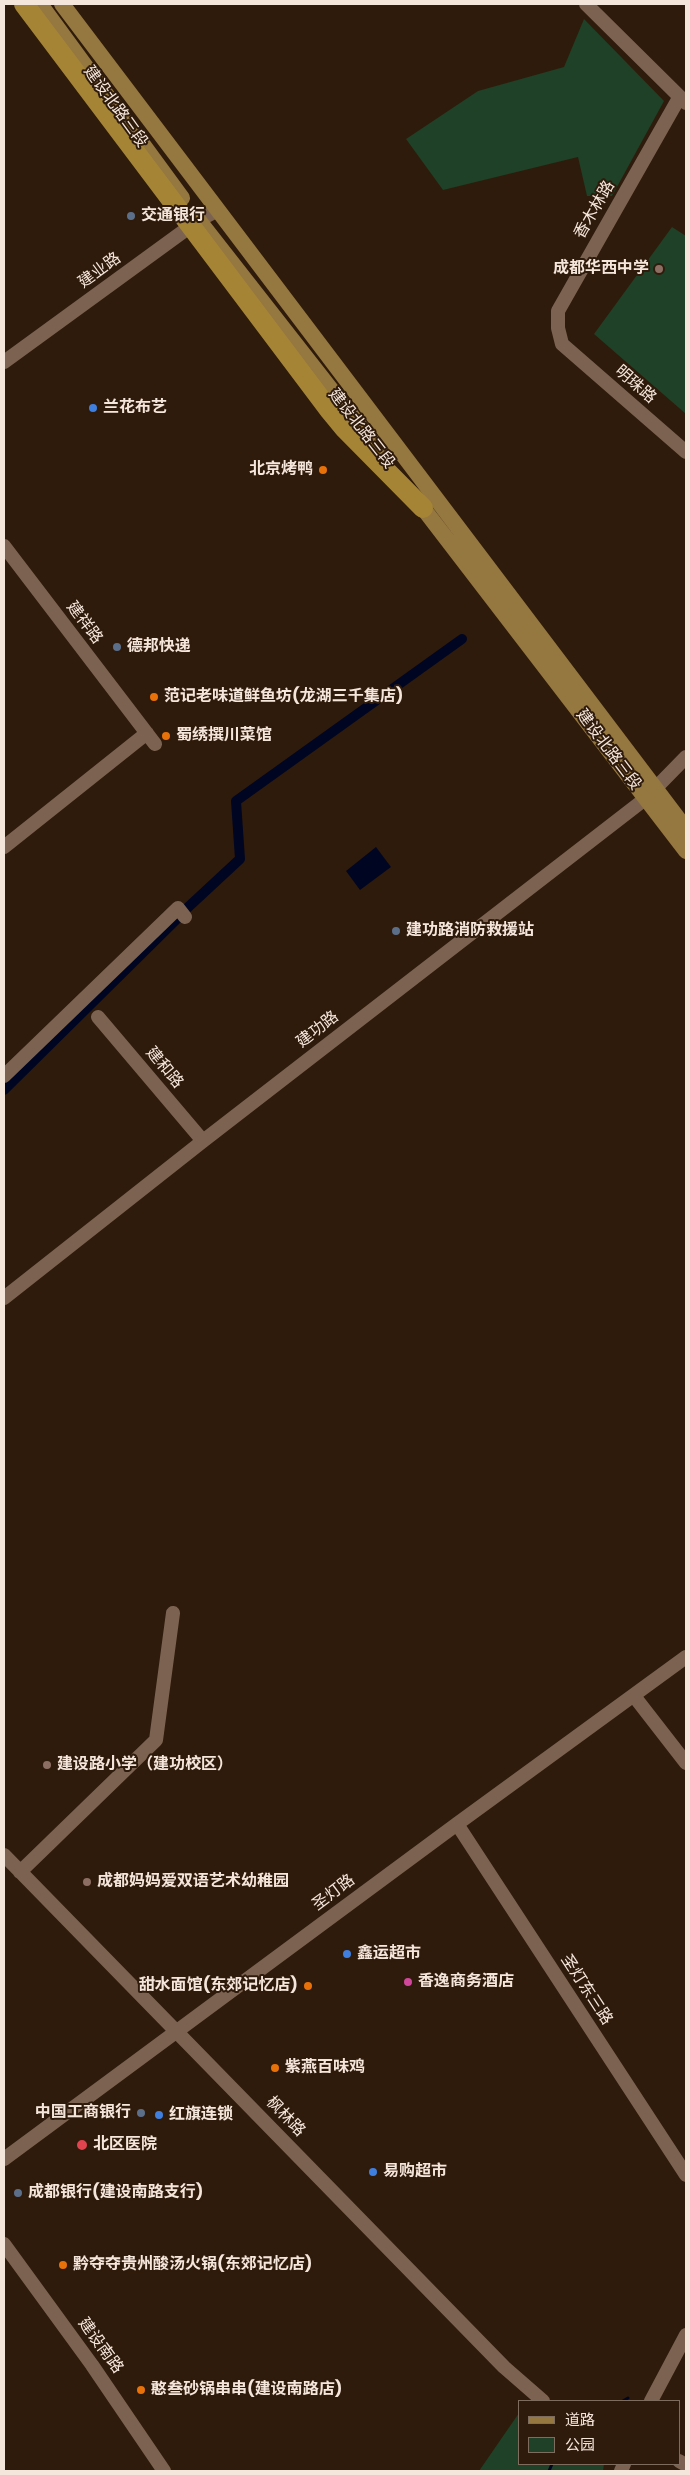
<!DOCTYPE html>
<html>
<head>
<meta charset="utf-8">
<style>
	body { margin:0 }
	#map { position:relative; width:690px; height:2475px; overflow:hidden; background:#2f1b0b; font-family:Poppins,"Noto Sans SC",sans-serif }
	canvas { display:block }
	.frame { position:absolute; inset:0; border:5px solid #f5e6dc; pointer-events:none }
	.legend { position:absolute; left:518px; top:2400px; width:162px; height:65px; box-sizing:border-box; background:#2f1b0b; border:1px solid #7e6c5f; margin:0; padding:6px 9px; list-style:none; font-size:15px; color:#f5e6dc }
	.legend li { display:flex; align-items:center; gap:10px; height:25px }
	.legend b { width:25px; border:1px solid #7e6c5f }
</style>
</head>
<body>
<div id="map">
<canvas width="690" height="2475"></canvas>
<div class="frame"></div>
<ul class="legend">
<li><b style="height:6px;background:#957740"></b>道路</li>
<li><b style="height:14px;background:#1e4127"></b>公园</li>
</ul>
</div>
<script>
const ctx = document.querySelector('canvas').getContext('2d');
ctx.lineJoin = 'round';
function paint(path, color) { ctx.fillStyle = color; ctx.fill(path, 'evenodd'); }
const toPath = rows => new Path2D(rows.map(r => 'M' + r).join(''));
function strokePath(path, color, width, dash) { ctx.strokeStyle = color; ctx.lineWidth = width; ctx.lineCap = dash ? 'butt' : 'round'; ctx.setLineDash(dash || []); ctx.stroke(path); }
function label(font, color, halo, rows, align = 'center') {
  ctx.font = font + ' Poppins,"Noto Sans SC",sans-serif'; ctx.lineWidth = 4; ctx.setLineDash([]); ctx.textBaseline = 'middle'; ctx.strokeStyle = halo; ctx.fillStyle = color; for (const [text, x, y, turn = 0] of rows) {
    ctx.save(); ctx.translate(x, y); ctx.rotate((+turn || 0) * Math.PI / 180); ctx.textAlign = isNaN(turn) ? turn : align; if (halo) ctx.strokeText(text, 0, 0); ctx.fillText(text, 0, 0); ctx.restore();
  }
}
paint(toPath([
	[584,19,664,101,612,196,587,196,578,157,443,190,406,139,478,91,564,67],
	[672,227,686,236,686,414,594,334],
	[519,2413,519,2464,604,2464,603,2471,479,2471]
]), '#1e4127');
paint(toPath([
	[376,847,391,867,360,890,346,871]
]), '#000622');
strokePath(toPath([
	[623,2401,628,2398],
	[549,2471,552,2464]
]), '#000622', 3);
strokePath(toPath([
	[184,911,240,859,236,801,462,639],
	[4,1090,179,917]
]), '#000622', 10);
strokePath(toPath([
	[586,4,686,103],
	[679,98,558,311,558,328,562,344,686,452],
	[4,362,199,220,218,210],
	[4,546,155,744],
	[4,847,147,733],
	[98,1017,203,1141],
	[4,1076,178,908,185,917],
	[4,1298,203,1141,645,799,686,757],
	[634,1696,686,1763],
	[457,1824,686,2175],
	[4,1855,504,2367,543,2401],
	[20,1872,156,1740,173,1613],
	[4,2159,457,1824,686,1657],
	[4,2244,92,2365,164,2471],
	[651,2401,686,2335],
	[679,2461,686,2465],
	[621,2471,624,2464]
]), '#7c6351', 14);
strokePath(toPath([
	[40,4,182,198],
	[62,4,686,829],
	[196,217,383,456],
	[416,499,686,851]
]), '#957740', 16);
strokePath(toPath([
	[24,4,330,411,344,428,423,508]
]), '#a58535', 20);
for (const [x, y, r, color] of [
	[131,216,5,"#5c6f8a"],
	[659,269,5,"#8d6e63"],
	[93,408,5,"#3f7fe0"],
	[323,470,5,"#e8710a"],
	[117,647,5,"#5c6f8a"],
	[154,697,5,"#e8710a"],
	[166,736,5,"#e8710a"],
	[396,931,5,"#5c6f8a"],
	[47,1765,5,"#8d6e63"],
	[87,1882,5,"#8d6e63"],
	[347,1954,5,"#3f7fe0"],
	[408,1982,5,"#d1479c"],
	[308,1986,5,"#e8710a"],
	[275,2068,5,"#e8710a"],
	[141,2113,5,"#5c6f8a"],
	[159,2115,5,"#3f7fe0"],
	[82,2145,6,"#e0444e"],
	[373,2172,5,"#3f7fe0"],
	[18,2193,5,"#5c6f8a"],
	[63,2265,5,"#e8710a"],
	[141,2390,5,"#e8710a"]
]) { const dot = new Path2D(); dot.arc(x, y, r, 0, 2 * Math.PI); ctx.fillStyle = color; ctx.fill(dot); strokePath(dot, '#2f1b0b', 2); }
label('16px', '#f5e6dc', '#2f1b0b', [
	["建设北路三段",115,107,54],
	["香木林路",595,210,-60],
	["建业路",100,271,-36],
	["明珠路",635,385,41],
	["建设北路三段",361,429,52],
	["建祥路",84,623,53],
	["建设北路三段",608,750,53],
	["建功路",318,1030,-38],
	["建和路",164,1068,50],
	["圣灯路",334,1893,-37],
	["圣灯东三路",586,1990,57],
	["枫林路",285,2117,46],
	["建设南路",100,2346,54]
]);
label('bold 16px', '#f5e6dc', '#2f1b0b', [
	["交通银行",141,216],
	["成都华西中学",649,269,"right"],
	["兰花布艺",103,408],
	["北京烤鸭",313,470,"right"],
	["德邦快递",127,647],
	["范记老味道鲜鱼坊(龙湖三千集店)",164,697],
	["蜀绣撰川菜馆",176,736],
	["建功路消防救援站",406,931],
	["建设路小学（建功校区）",57,1765],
	["成都妈妈爱双语艺术幼稚园",97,1882],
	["鑫运超市",357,1954],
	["香逸商务酒店",418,1982],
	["甜水面馆(东郊记忆店)",298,1986,"right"],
	["紫燕百味鸡",285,2068],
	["中国工商银行",131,2113,"right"],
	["红旗连锁",169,2115],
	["北区医院",93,2145],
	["易购超市",383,2172],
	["成都银行(建设南路支行)",28,2193],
	["黔夺夺贵州酸汤火锅(东郊记忆店)",73,2265],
	["憨叁砂锅串串(建设南路店)",151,2390]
], 'left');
</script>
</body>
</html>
